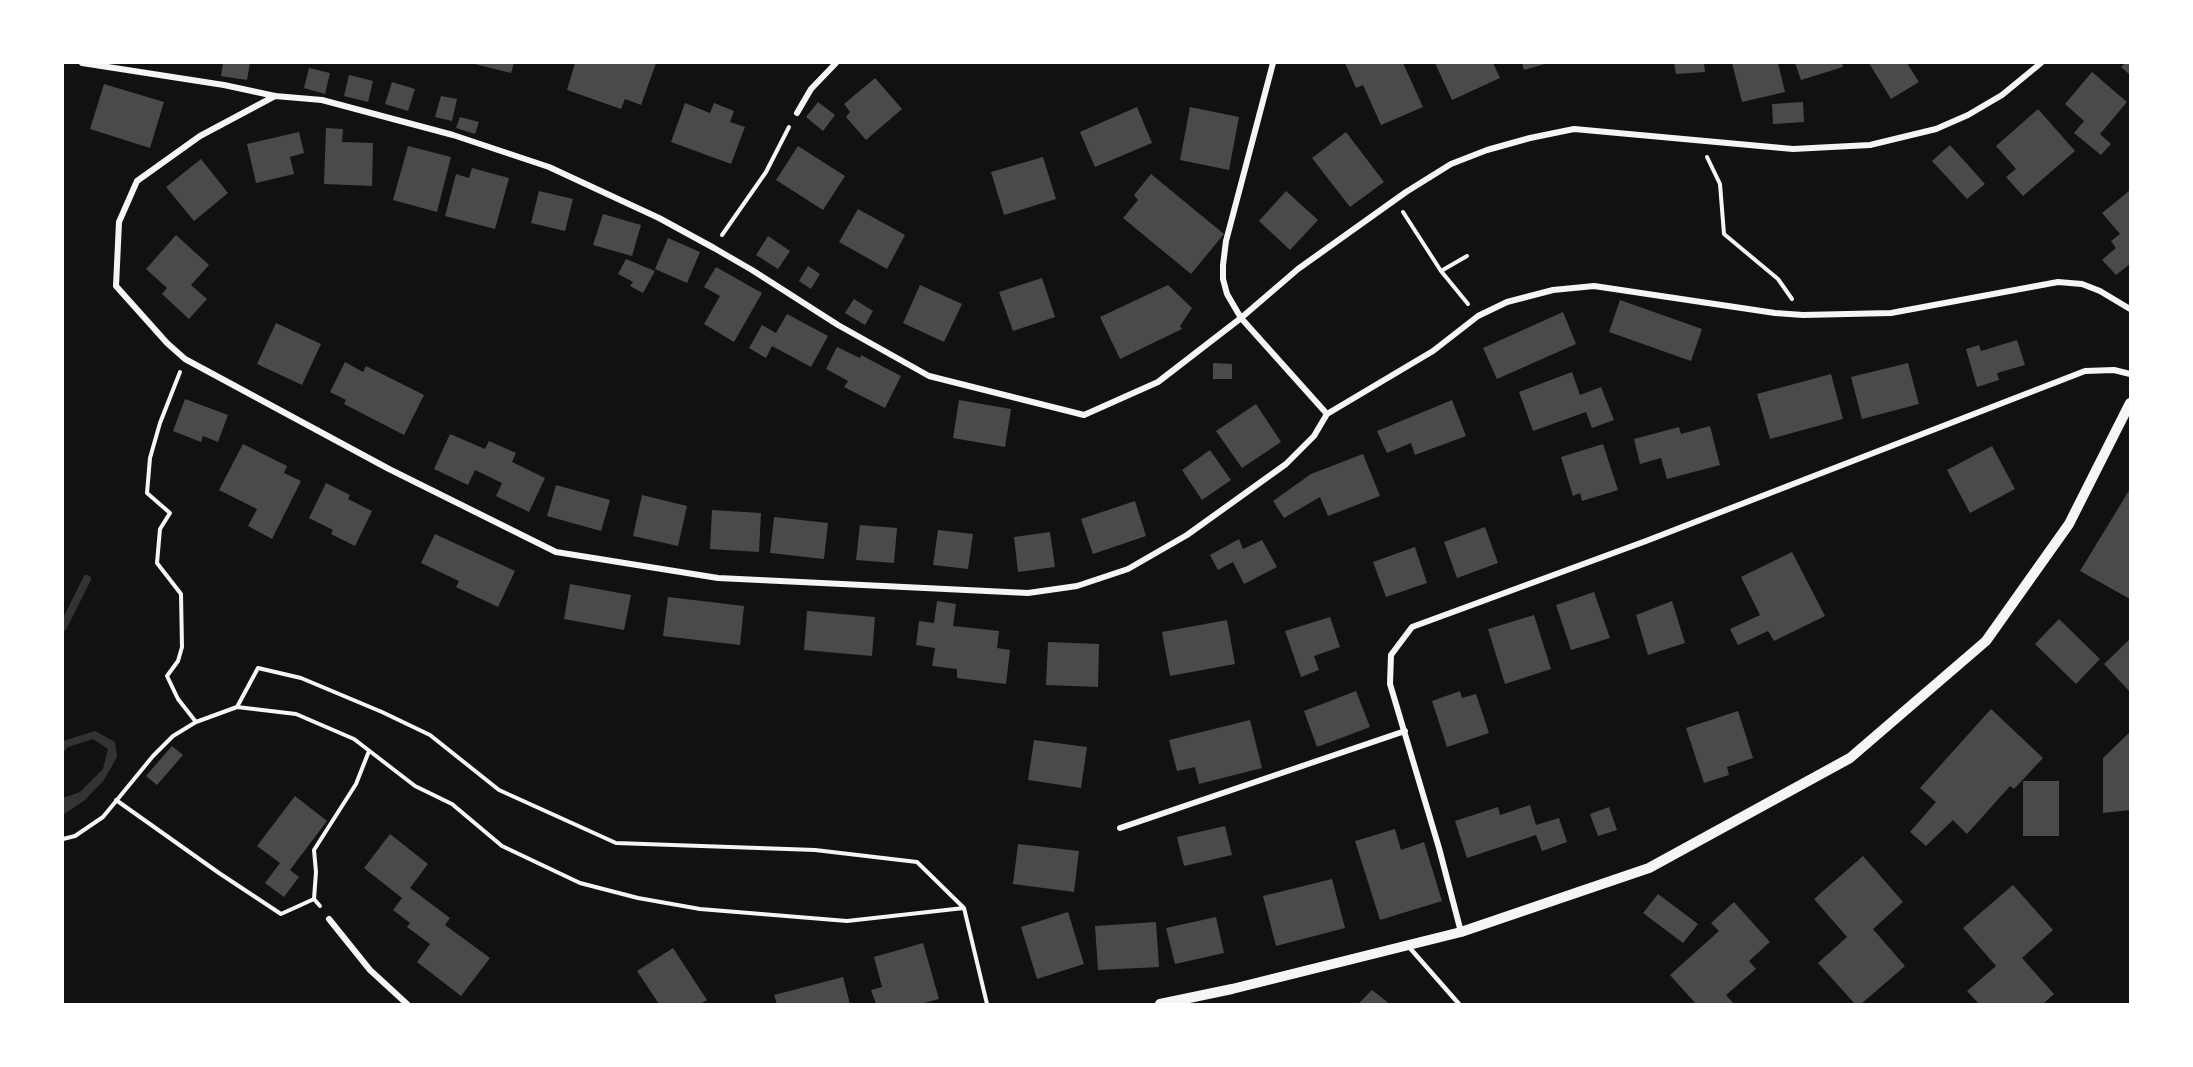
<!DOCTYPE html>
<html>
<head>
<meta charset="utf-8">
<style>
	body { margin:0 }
	#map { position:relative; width:2193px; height:1067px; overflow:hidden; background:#111; font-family:"Zilla Slab",serif }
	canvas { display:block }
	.frame { position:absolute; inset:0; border:64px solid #fff; pointer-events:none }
</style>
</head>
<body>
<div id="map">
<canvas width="2193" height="1067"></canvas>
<div class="frame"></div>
</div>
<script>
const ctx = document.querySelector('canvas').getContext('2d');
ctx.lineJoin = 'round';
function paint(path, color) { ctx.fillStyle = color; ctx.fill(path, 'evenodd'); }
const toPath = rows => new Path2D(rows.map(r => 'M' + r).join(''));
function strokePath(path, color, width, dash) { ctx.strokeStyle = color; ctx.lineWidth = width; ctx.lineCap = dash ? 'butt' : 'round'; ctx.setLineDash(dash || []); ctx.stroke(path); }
paint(toPath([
	[95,731,115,742,117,757,104,780,85,800,63,815,63,798,80,792,103,769,108,749,93,739,68,747,63,753,63,741]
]), '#333');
strokePath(toPath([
	[63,627,87,579]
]), '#333', 8);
paint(toPath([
	[223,63,250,63,247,80,221,76],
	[471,63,514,63,511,73],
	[575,63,656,63,641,105,625,99,621,109,567,90],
	[1345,63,1403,63,1423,107,1381,125,1363,85,1356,88],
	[1435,63,1493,63,1500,78,1452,100],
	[1522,63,1545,63,1545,64,1524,70],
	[1674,63,1704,63,1705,72,1676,74],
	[1732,63,1778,63,1785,92,1742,102],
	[1795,63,1842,63,1843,67,1801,80],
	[1869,63,1907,63,1919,82,1891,99],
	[2125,63,2130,63,2130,75,2121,67],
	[309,68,330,73,325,94,304,88],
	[2092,72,2127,102,2100,134,2111,144,2101,155,2074,133,2084,121,2065,104],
	[349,75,373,81,368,102,344,96],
	[875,78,902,109,866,140,846,117,850,112,844,104],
	[392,82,415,89,408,111,385,104],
	[104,84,164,102,150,148,90,129],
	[441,96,457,99,452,121,435,117],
	[818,102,835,115,823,131,806,117],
	[1803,102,1804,122,1773,124,1772,104],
	[685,103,710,113,714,103,734,111,730,122,745,127,731,164,671,142],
	[1137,107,1152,143,1095,167,1080,132],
	[1190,107,1239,117,1229,170,1180,160],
	[2038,109,2075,151,2023,196,2006,177,2016,169,1996,146],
	[460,117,479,122,475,134,456,128],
	[326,128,343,129,342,142,373,143,372,186,324,184],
	[299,132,304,153,290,157,294,174,256,183,247,144],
	[1346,132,1384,182,1350,207,1312,158],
	[1950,145,1985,184,1967,199,1932,161],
	[408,146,451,157,437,212,393,200],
	[798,146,845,176,823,210,776,180],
	[1043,157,1056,199,1004,215,991,172],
	[201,159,228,193,194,221,166,187],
	[472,168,509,178,495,229,445,216,456,174,469,178],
	[1151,174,1224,234,1191,274,1123,218,1138,200,1134,195],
	[539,191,573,199,565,231,531,223],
	[1286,191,1318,220,1290,250,1259,221],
	[2129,191,2130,264,2116,275,2102,260,2116,248,2111,241,2120,234,2102,213],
	[858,209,905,235,887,269,839,242],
	[603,214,641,225,632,256,593,245],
	[176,235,209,265,191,285,207,299,189,319,162,294,167,288,146,269],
	[768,236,790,251,778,269,756,255],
	[668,238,700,252,687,283,655,269],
	[626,259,655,271,643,293,630,286,633,282,618,274],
	[808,266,820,274,811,289,799,281],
	[716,267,762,293,734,342,704,324,720,296,704,287],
	[1042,278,1055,317,1013,331,999,292],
	[920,285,962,304,944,342,903,323],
	[1168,285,1192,308,1180,326,1182,329,1120,359,1100,317],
	[854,299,873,311,865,325,845,313],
	[1620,300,1702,329,1691,361,1609,332],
	[1563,312,1576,344,1497,379,1483,348],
	[787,314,828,336,811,367,772,346,766,358,749,348,762,325,776,333],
	[276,323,321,344,302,385,257,364],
	[2017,340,2025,365,1997,373,1999,380,1977,387,1966,349,1979,345,1981,351],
	[837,347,860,358,861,355,901,376,885,408,844,387,848,381,826,369],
	[345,362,363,372,366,366,424,395,404,435,344,404,346,400,330,392],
	[1213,363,1232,364,1232,379,1213,379],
	[1908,363,1919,404,1862,419,1851,377],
	[1572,372,1580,395,1601,387,1614,420,1592,428,1586,412,1533,431,1519,392],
	[1831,374,1843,419,1770,439,1757,394],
	[185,399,228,415,218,442,203,436,201,442,173,431],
	[959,400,1011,409,1005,447,953,438],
	[1452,400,1466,436,1415,455,1411,443,1387,453,1377,431],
	[1256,404,1281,442,1242,468,1216,431],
	[1710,426,1720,465,1667,479,1661,458,1640,464,1634,439,1679,427,1681,434],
	[450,434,485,449,489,441,516,453,512,462,545,478,529,512,496,496,502,483,475,470,468,485,434,469],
	[243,444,287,466,284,473,301,481,272,539,248,526,257,509,219,490],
	[1603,444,1618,490,1582,501,1580,493,1573,496,1561,457],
	[1992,446,2015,489,1970,513,1947,470],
	[1210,450,1231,480,1202,500,1182,470],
	[1363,454,1380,496,1328,516,1320,497,1284,518,1273,501,1311,474],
	[326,483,350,495,348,499,372,511,355,546,331,534,333,530,309,518],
	[556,485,610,500,601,531,547,516],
	[2130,489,2130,599,2080,571],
	[642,495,687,506,678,546,633,536],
	[1135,501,1146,536,1093,554,1081,519],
	[712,510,761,513,759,552,710,549],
	[774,517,828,523,824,559,770,553],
	[860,525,897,528,894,563,856,560],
	[1485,527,1498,563,1457,578,1444,542],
	[938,530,973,534,968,569,933,565],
	[1050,532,1055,567,1018,572,1014,537],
	[435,534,515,571,498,607,456,587,459,581,421,563],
	[1239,539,1243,549,1262,540,1277,567,1244,584,1233,562,1218,570,1210,555],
	[1415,547,1427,583,1386,597,1373,562],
	[1792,552,1825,616,1774,641,1768,631,1738,645,1730,629,1760,615,1741,577],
	[570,584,631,595,624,630,564,619],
	[1594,592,1610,638,1571,650,1556,605],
	[668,597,744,606,740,645,663,636],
	[937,601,956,604,953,626,999,631,997,648,1010,650,1006,684,957,678,957,669,932,666,935,648,916,645,919,621,934,623],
	[1672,601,1685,643,1648,655,1636,615],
	[807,611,875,617,872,656,804,650],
	[1534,615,1551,669,1505,684,1488,629],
	[1330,617,1340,647,1314,656,1319,670,1301,677,1285,631],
	[2059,619,2100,659,2076,684,2035,644],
	[1227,620,1235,664,1170,676,1162,632],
	[2129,640,2130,642,2130,692,2104,664],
	[1048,642,1099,644,1098,687,1046,685],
	[1356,691,1370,727,1317,747,1304,711],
	[1460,691,1462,698,1476,694,1489,733,1447,747,1432,701],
	[1991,709,2043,758,2014,789,2010,786,1967,834,1953,820,1926,846,1910,832,1936,802,1920,788],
	[1738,711,1753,758,1727,767,1729,775,1704,783,1686,728],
	[1250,720,1262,768,1199,784,1195,767,1177,771,1169,740],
	[2130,732,2130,810,2103,813,2103,758],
	[1034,740,1087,747,1081,788,1028,780],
	[172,746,183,755,157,785,146,776],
	[2023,781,2059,781,2059,836,2023,836],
	[295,796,327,821,290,870,299,877,284,897,265,883,280,863,257,846],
	[1530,805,1536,825,1559,818,1567,842,1542,851,1536,835,1467,858,1455,821,1498,807,1500,815],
	[1609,807,1617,830,1598,836,1590,814],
	[1225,826,1232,855,1184,866,1177,837],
	[1395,829,1401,850,1424,842,1442,901,1380,920,1355,841],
	[390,834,428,864,410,888,450,918,445,925,490,958,461,996,417,962,430,944,407,927,410,923,393,910,402,898,364,868],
	[1018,844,1079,851,1074,892,1013,884],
	[1863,856,1903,902,1873,929,1905,966,1861,1004,1855,1004,1818,963,1847,937,1814,899],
	[1332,879,1345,928,1276,946,1263,896],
	[2013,885,2053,930,2022,958,2054,994,2043,1004,1979,1004,1967,991,1996,966,1963,928],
	[1658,894,1698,924,1683,943,1643,913],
	[1734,902,1770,942,1749,961,1756,969,1726,995,1734,1004,1696,1004,1670,975,1719,931,1711,923],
	[1068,912,1084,964,1037,979,1021,927],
	[1216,917,1224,953,1175,964,1166,928],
	[1156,922,1159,967,1098,970,1095,926],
	[923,943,939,999,920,1004,876,1004,871,990,882,987,874,957],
	[673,948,707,1000,700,1004,659,1004,637,971],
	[843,977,850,1004,777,1004,774,995],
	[1372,990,1390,1004,1358,1004]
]), '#4a4a4a');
strokePath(toPath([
	[1707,157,1720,184,1724,234,1778,279,1792,299],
	[1403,212,1441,271,1468,304],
	[722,235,766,172,789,127],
	[1441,271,1467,256],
	[180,372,160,423,150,458,147,493,170,513,160,529,157,563,181,594,182,647,178,661,167,676,178,699,196,722],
	[237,707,258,668,301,678,382,712,430,735,499,790,616,843,815,850,917,862,964,908],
	[116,800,219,873,281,914,314,899],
	[63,839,75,836,103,817,153,756,173,736,196,722,237,707,296,714,354,739,415,786,452,804,502,846,580,883,638,898,700,909,847,921,964,908,987,1004],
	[320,906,314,899,316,872,314,850,356,784,369,751]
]), '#f5f5f5', 4);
strokePath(toPath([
	[1409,947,1459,1004]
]), '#f5f5f5', 4.5);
strokePath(toPath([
	[82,63,224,85,275,96,322,100,453,135,549,167,659,218,714,248,752,270,838,325,929,376,1084,415,1158,382,1241,318,1327,414],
	[1273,63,1226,241,1223,265,1223,279,1227,294,1241,318,1298,269,1406,192,1451,164,1487,150,1530,138,1574,129,1793,149,1870,145,1936,129,1968,115,2002,95,2041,63],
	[275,96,200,136,137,181,119,222,116,286,167,343,185,359,389,469,556,552,718,578,1028,593,1077,586,1128,569,1187,535,1286,464,1314,436,1327,414,1433,351,1478,316,1507,302,1553,290,1594,286,1775,313,1803,315,1891,313,2058,282,2082,284,2100,291,2130,309],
	[797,113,811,89,836,63],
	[1120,828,1405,731],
	[329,919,370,970,407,1004],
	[1461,932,1439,848,1390,684,1391,655,1412,627,1646,541,2085,371,2114,370,2130,374]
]), '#f5f5f5', 6);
strokePath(toPath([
	[1160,1004,1232,989,1461,932,1649,868,1850,758,1986,641,2069,524,2130,403]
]), '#f5f5f5', 10);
</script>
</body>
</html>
